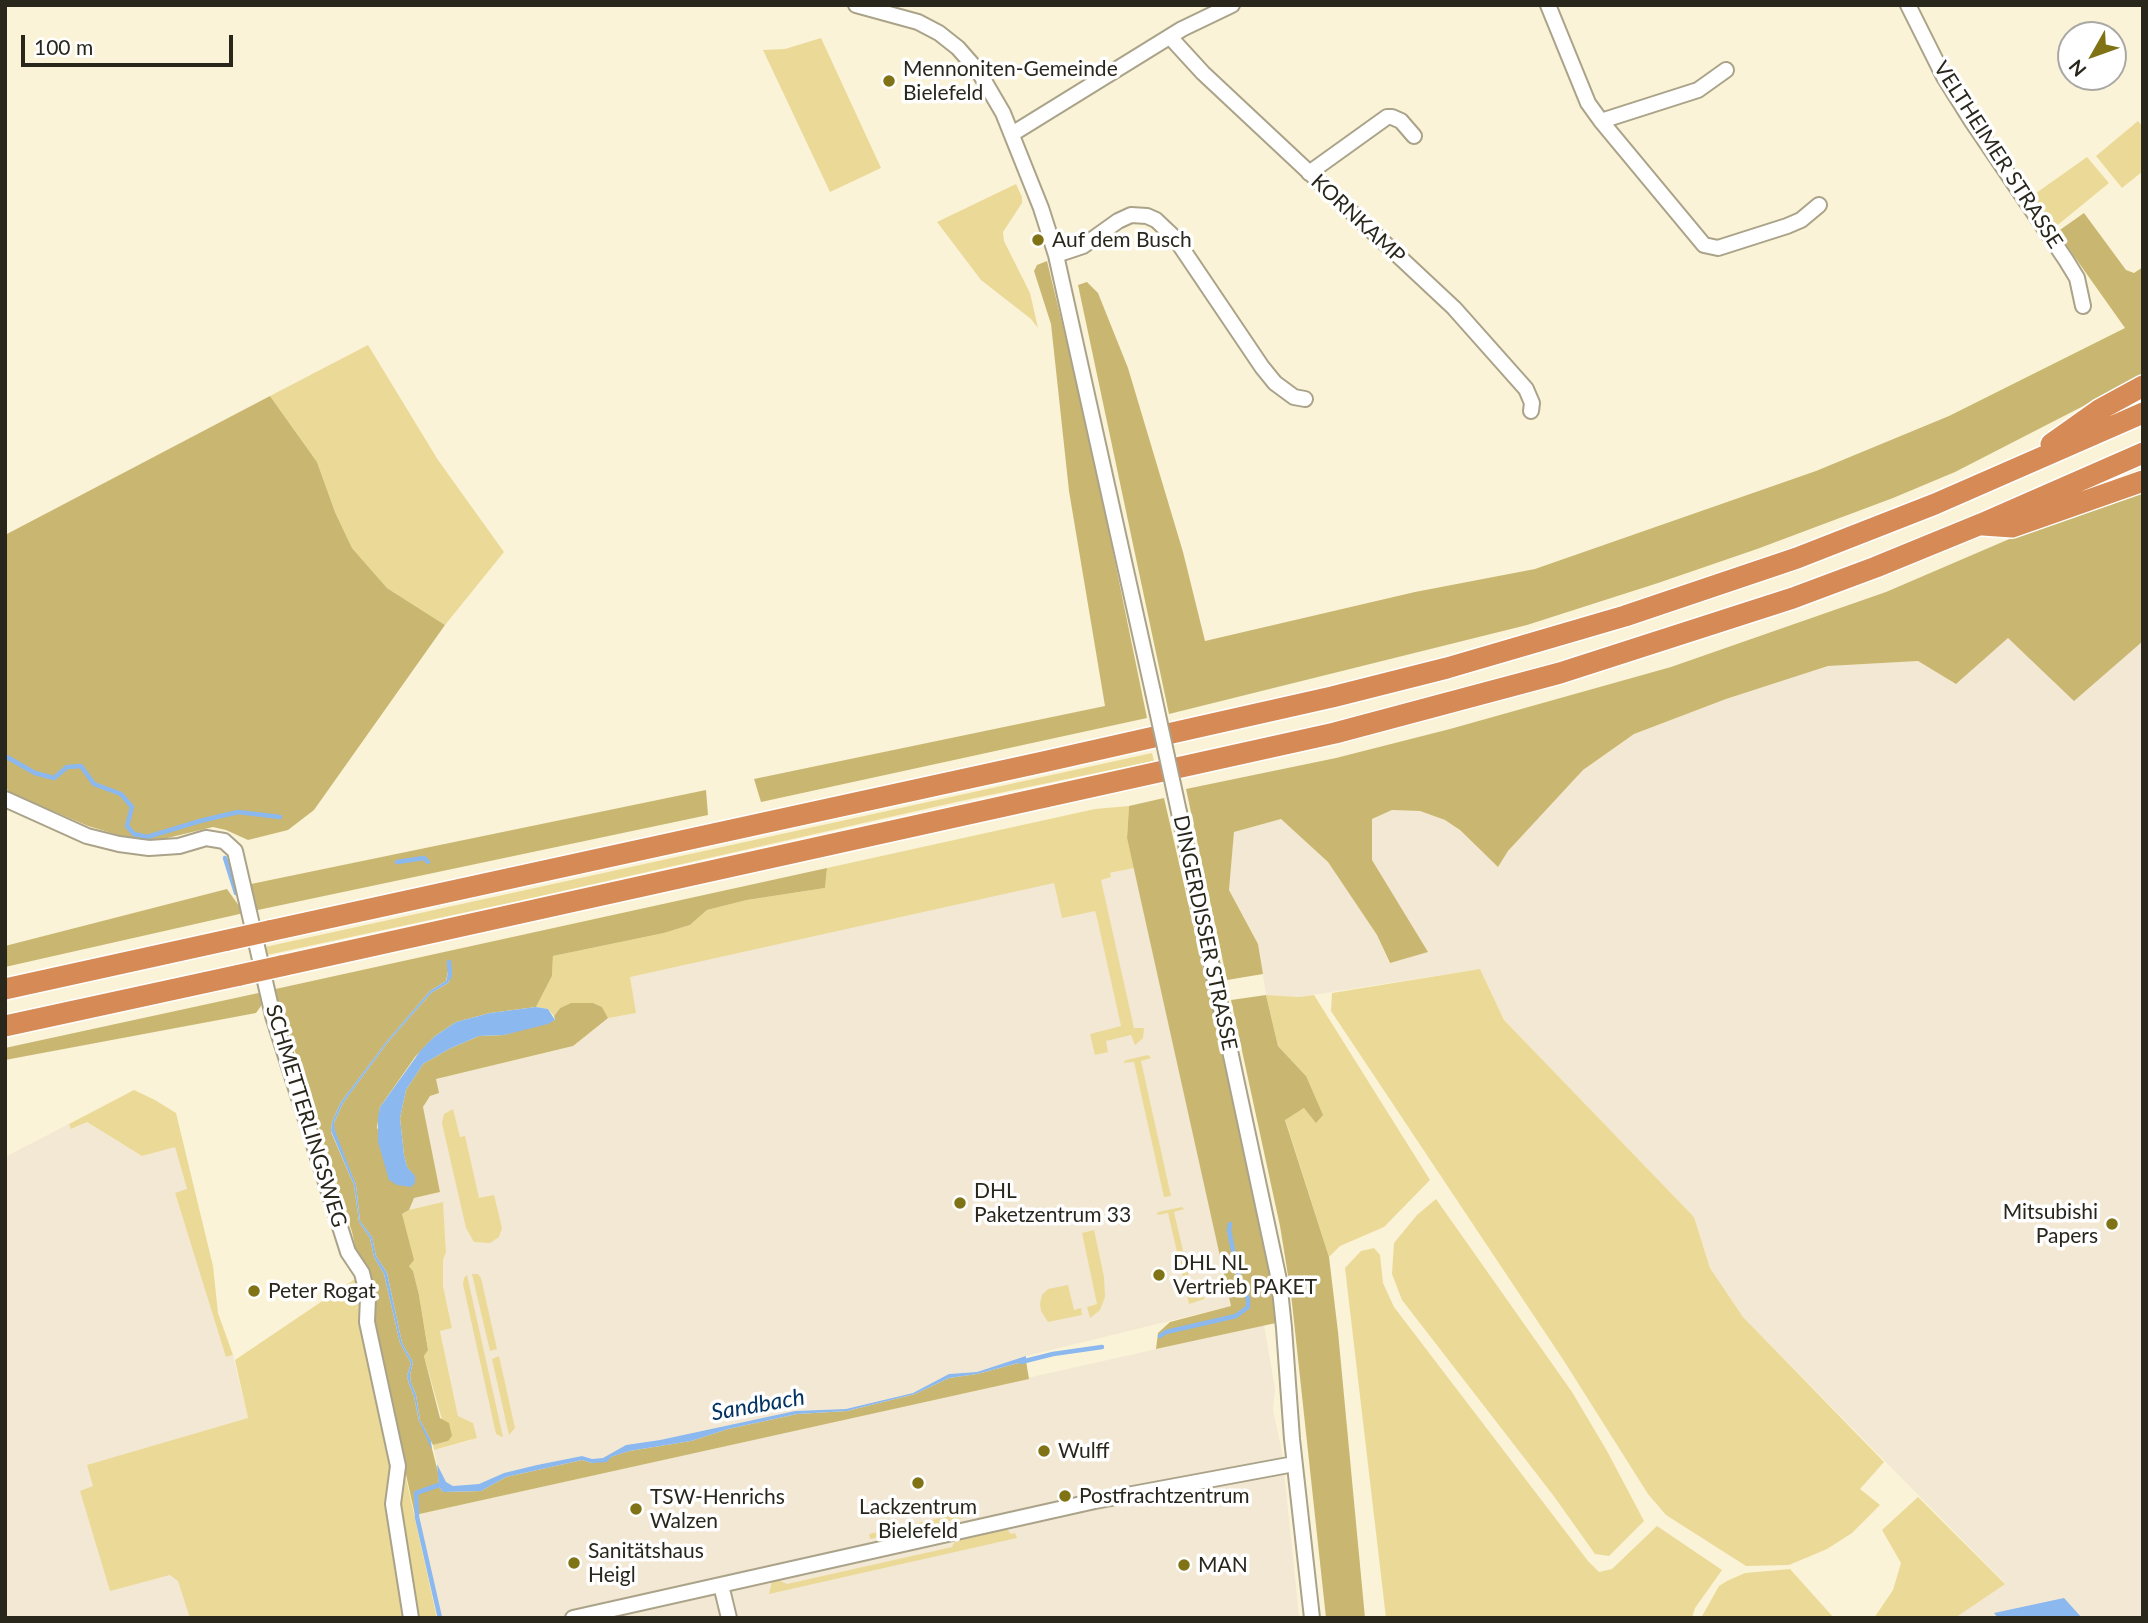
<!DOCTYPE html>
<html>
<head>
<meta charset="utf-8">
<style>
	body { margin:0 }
	#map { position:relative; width:2148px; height:1623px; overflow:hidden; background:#faf3d7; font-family:Lato,sans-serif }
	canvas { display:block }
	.frame { position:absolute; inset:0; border:7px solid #29261c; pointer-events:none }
	.north { position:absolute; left:2057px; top:21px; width:70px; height:70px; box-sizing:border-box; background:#fff; border:2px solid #a9a8a4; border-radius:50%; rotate:230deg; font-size:19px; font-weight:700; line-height:28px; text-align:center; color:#29261c }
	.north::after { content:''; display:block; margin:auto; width:24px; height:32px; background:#807315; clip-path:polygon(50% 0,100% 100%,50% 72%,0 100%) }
	.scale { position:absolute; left:21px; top:35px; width:212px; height:32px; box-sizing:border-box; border:4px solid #29261c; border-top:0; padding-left:9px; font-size:21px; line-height:24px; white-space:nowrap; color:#29261c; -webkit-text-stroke:5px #fff; paint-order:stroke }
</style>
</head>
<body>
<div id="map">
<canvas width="2148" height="1623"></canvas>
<div class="frame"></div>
<div class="north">N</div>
<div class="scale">100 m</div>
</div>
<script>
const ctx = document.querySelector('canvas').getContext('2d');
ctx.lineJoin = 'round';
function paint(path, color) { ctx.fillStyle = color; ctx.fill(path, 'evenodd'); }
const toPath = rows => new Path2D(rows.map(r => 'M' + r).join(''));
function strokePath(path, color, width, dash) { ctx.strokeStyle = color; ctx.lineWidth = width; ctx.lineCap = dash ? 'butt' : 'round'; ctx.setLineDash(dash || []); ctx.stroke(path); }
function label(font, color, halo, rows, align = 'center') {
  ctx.font = font + ' Lato,sans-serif'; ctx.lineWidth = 7; ctx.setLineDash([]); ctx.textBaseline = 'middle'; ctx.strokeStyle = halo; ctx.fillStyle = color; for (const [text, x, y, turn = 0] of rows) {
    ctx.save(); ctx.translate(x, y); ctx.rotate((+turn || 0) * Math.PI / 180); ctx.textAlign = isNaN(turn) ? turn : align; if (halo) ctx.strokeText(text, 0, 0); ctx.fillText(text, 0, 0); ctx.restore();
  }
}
paint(toPath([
	[2007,637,2129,651,2143,641,2143,1618,1955,1618,2005,1583,1743,1317,1710,1268,1694,1217,1504,1020,1480,969,1299,997,1266,995,1258,944,1229,890,1234,832,1281,819,1328,862,1377,935,1389,963,1427,952,1372,860,1371,819,1392,810,1420,811,1445,820,1460,830,1498,867,1508,851,1583,770,1634,734,1726,699,1828,666,1918,661,1956,684],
	[1091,850,1097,876,1134,868,1231,1306,1026,1356,977,1372,949,1374,913,1393,846,1409,795,1411,660,1440,626,1445,604,1458,592,1459,582,1456,537,1465,504,1473,479,1484,453,1486,446,1482,439,1471,434,1450,472,1440,473,1423,458,1416,440,1330,452,1327,443,1286,443,1260,446,1252,443,1203,409,1210,414,1198,440,1192,422,1111,427,1099,433,1094,435,1079,573,1046,559,982],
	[87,1122,142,1156,175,1146,187,1190,175,1194,227,1357,233,1355,295,1618,5,1618,5,1157,69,1124,72,1129],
	[1264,1325,1275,1388,1273,1410,1282,1452,1299,1616,1296,1618,437,1618,415,1515]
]), '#f3e8d3');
paint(toPath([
	[821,38,881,168,830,192,763,50,785,49],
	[2138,121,2143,127,2143,171,2122,188,2096,156],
	[2087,157,2109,183,2054,228,2032,196],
	[1016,184,1022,197,1022,203,1003,232,1004,241,1030,293,1038,328,1031,319,981,280,937,222],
	[368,345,438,460,504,552,445,625,387,588,352,548,335,512,317,462,270,396],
	[1152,753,1154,761,961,801,523,900,267,955,265,947],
	[1129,806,1127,838,1134,868,1110,873,1111,877,1101,880,1134,1028,1144,1028,1143,1038,1135,1045,1131,1035,1106,1041,1108,1052,1095,1055,1090,1034,1121,1026,1097,918,1095,911,1062,918,1054,883,630,977,636,1013,608,1018,602,1007,593,1003,571,1003,560,1008,554,1016,548,1009,536,1007,552,976,553,956,664,933,690,925,707,910,747,900,825,888,827,868,1095,809],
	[1480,969,1504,1020,1694,1217,1710,1268,1743,1317,1884,1462,1860,1489,1880,1505,1852,1533,1827,1549,1789,1565,1746,1566,1666,1515,1648,1494,1564,1361,1331,1011,1332,993],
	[1266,995,1299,997,1314,995,1430,1180,1384,1227,1340,1246,1329,1257,1285,1119,1304,1108,1306,1076,1278,1046],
	[1148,1055,1151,1058,1141,1061,1171,1196,1164,1197,1134,1062,1123,1063,1126,1060],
	[134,1090,155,1100,176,1113,213,1266,218,1313,233,1355,226,1357,175,1193,187,1189,175,1147,142,1156,87,1122,71,1129,69,1124],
	[453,1109,460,1137,465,1136,479,1198,494,1195,502,1228,499,1237,490,1243,474,1242,466,1228,442,1123,444,1114],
	[1436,1199,1572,1392,1607,1451,1644,1521,1609,1556,1595,1554,1553,1495,1402,1300,1392,1274,1394,1243,1417,1215],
	[443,1202,446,1252,443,1260,443,1286,452,1328,440,1331,458,1416,473,1423,477,1438,434,1450,433,1445,448,1441,424,1356,428,1349,419,1295,413,1271,409,1266,402,1214,409,1210],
	[1182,1207,1184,1209,1174,1212,1194,1298,1204,1297,1204,1299,1189,1304,1168,1213,1157,1215,1158,1212],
	[1094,1230,1104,1277,1105,1297,1100,1310,1090,1318,1087,1307,1097,1304,1082,1233],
	[1374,1248,1380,1255,1383,1283,1394,1307,1588,1561,1599,1572,1612,1569,1657,1526,1722,1570,1695,1608,1692,1618,1386,1618,1345,1268,1361,1251],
	[472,1274,478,1274,481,1278,497,1349,490,1351],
	[467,1275,503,1437,502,1437,496,1434,463,1284,464,1278],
	[355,1279,364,1288,437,1618,190,1618,178,1581,170,1575,110,1591,80,1491,93,1486,87,1465,248,1418,235,1360],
	[1068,1285,1074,1310,1081,1308,1082,1315,1048,1322,1041,1311,1040,1304,1042,1295,1048,1289],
	[499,1356,515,1428,509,1435,492,1359],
	[1918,1497,2005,1584,1955,1618,1874,1618,1893,1590,1901,1563,1882,1530],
	[971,1511,972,1516,870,1539,869,1534],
	[1007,1529,1011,1534,1015,1533,1017,1538,769,1594,772,1582,778,1580,787,1584,952,1547,955,1541],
	[1790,1569,1834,1618,1701,1618,1719,1586,1727,1581,1745,1573]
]), '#ebda97');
paint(toPath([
	[2084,213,2126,270,2134,273,2143,267,2143,373,2097,399,1955,472,1893,498,1757,549,1658,583,1527,625,1169,714,1078,285,1087,282,1098,293,1128,368,1183,552,1205,641,1415,592,1535,569,1816,471,1949,416,2125,328,2057,232],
	[1047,261,1088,430,1147,718,761,802,754,779,1105,706,1069,491,1051,324,1034,271,1037,265],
	[270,396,317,462,335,512,352,548,387,588,445,625,314,810,288,830,248,840,226,830,213,827,155,841,128,838,88,826,8,792,5,782,5,535],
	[2143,493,2143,641,2074,701,2008,638,1956,684,1918,661,1828,666,1726,699,1634,734,1583,770,1508,851,1498,867,1460,830,1445,820,1420,811,1392,810,1372,819,1372,860,1428,952,1390,963,1377,935,1328,862,1281,819,1234,832,1229,890,1258,944,1263,974,1227,980,1186,789,1336,758,1450,729,1671,667,1886,592,2021,534],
	[706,790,708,815,253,911,251,884],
	[1164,798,1261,1220,1270,1268,1276,1323,1156,1349,1158,1333,1170,1322,1231,1306,1127,838,1129,806],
	[827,868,825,888,747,900,707,910,690,925,664,933,553,956,552,976,536,1007,490,1013,456,1022,435,1036,415,1057,380,1107,377,1128,415,1177,407,1167,404,1155,400,1118,406,1090,423,1064,449,1049,479,1036,504,1035,555,1020,554,1016,560,1008,571,1003,593,1003,602,1007,608,1018,573,1046,436,1079,439,1093,430,1096,423,1107,440,1192,414,1198,409,1210,402,1214,414,1260,409,1266,413,1271,419,1295,428,1350,424,1356,440,1418,449,1423,452,1436,448,1441,433,1445,420,1420,416,1395,411,1383,410,1375,413,1362,402,1343,387,1273,376,1256,372,1237,360,1221,356,1185,334,1131,334,1123,343,1103,388,1042,431,993,448,983,452,974,450,962,446,981,430,991,387,1041,341,1102,332,1122,331,1132,354,1185,359,1222,370,1238,374,1257,384,1274,400,1343,411,1363,407,1376,409,1384,414,1396,419,1421,430,1441,438,1472,439,1487,443,1492,481,1491,506,1477,582,1460,592,1463,629,1451,691,1441,728,1429,797,1414,847,1411,915,1394,949,1378,977,1374,1026,1361,1029,1379,415,1515,352,1232,281,1007,271,990],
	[227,889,244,913,5,967,5,946],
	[263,992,261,1006,256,1013,5,1060,5,1048],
	[1266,995,1278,1046,1306,1076,1323,1115,1316,1123,1304,1108,1285,1120,1329,1257,1338,1332,1365,1618,1326,1618,1291,1294,1280,1226,1231,1000]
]), '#c9b771');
paint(toPath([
	[449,974,452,974,448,983,431,993,388,1042,343,1103,334,1123,335,1131,356,1185,360,1221,372,1237,376,1256,387,1273,402,1343,413,1362,410,1375,411,1383,416,1395,420,1420,431,1441,432,1450,419,1421,414,1396,409,1384,407,1376,411,1363,400,1343,384,1274,374,1257,370,1238,359,1222,354,1185,331,1131,332,1122,341,1102,387,1041,430,991,446,981],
	[536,1007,548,1009,555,1020,548,1024,504,1035,479,1036,449,1049,423,1064,406,1090,400,1118,404,1155,407,1167,415,1176,415,1183,411,1187,397,1185,389,1180,378,1142,378,1117,380,1107,421,1050,435,1036,456,1022,490,1013],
	[1026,1356,1026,1361,977,1374,949,1378,915,1394,847,1411,797,1414,728,1429,691,1441,629,1451,611,1457,607,1462,592,1463,582,1460,506,1477,481,1491,443,1492,439,1487,437,1464,446,1482,453,1486,479,1484,504,1473,537,1465,582,1456,592,1459,603,1458,626,1445,660,1440,795,1411,846,1409,913,1393,949,1374,977,1372],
	[2064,1598,2082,1618,1998,1618,1994,1613]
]), '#8ab8ef');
strokePath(toPath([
	[5,756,35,773,54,778,67,767,81,766,94,784,121,794,132,807,127,826,134,834,147,837,200,821,238,812,280,817],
	[225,858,236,893],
	[397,862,424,858,428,862],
	[449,978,450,974,449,962],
	[1160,1336,1166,1332,1236,1316,1248,1307,1248,1299,1237,1271,1229,1230,1230,1224],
	[1021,1362,1053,1354,1102,1347],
	[440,1618,417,1517,416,1493,442,1484]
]), '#8ab8ef', 4.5);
const minor = toPath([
	[856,5,918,22,939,33,958,48,979,72,1003,113,1041,208,1056,255,1153,692],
	[1548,5,1588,103,1601,121,1704,245,1718,248,1787,226,1801,220,1819,205],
	[1908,5,1944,77,1971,120,2066,260,2077,278,2083,306],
	[1170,37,1203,73,1454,308,1526,389,1532,403,1531,411],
	[1601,121,1698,90,1726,70],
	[1012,134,1182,29,1232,5],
	[1309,173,1387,117,1392,117,1401,121,1414,136],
	[1056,255,1083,246,1118,221,1131,215,1147,216,1156,220,1175,238,1262,367,1275,383,1294,397,1305,399],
	[5,799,87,836,119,844,149,848,179,846,206,838,224,841,235,851,273,1016,348,1252,362,1273,368,1297,367,1322,398,1466,393,1504,411,1618],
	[1179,812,1279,1280,1284,1328,1292,1439,1312,1618],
	[721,1585,729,1618],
	[573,1618,1095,1501,1294,1464]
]);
const highway = toPath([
	[2051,444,2099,410,2143,386],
	[1983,525,2012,527,2143,481],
	[269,931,1043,762,1332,697,1447,668,1625,616,1797,558,1935,504,2143,413],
	[281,966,1335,733,1560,673,1793,598,1876,567,1981,524,2143,453],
	[5,989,228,940],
	[5,1026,240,975]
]);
strokePath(minor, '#aaa389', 18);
strokePath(highway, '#fff', 24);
strokePath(minor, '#fff', 14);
strokePath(highway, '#d68a55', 21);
const minorBridge = toPath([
	[1153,692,1179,812]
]);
const highwayBridge = toPath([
	[228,940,269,931],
	[240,975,281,966]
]);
strokePath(minorBridge, '#aaa389', 18, []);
strokePath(highwayBridge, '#fff', 24, []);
strokePath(minorBridge, '#fff', 14);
strokePath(highwayBridge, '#d68a55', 21);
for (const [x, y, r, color] of [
	[889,81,7,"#807315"],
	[1038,240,7,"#807315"],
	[960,1203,7,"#807315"],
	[2112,1224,7,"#807315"],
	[1159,1275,7,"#807315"],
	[254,1291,7,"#807315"],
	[1044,1451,7,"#807315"],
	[918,1483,7,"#807315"],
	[1065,1496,7,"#807315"],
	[636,1509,7,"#807315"],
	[574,1563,7,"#807315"],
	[1184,1565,7,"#807315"]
]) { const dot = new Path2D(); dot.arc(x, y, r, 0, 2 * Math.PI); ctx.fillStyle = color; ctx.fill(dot); strokePath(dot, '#fff', 2.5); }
label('21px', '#29261c', '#fff', [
	["Mennoniten-Gemeinde",903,69],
	["Bielefeld",903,93],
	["Auf dem Busch",1052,240],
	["DHL",974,1191],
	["Paketzentrum 33",974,1215],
	["Mitsubishi",2098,1212,"right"],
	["Papers",2098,1236,"right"],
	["DHL NL",1173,1263],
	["Vertrieb PAKET",1173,1287],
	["Peter Rogat",268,1291],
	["Wulff",1058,1451],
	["Postfrachtzentrum",1079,1496],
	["TSW-Henrichs",650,1497],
	["Walzen",650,1521],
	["Lackzentrum",918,1507,"center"],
	["Bielefeld",918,1531,"center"],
	["Sanitätshaus",588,1551],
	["Heigl",588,1575],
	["MAN",1198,1565]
], 'left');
label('21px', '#29261c', '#fff', [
	["VELTHEIMER STRASSE",1998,155,57],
	["KORNKAMP",1358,219,43],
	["DINGERDISSER STRASSE",1205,933,78],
	["SCHMETTERLINGSWEG",306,1116,73]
]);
label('italic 23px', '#013363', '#fff', [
	["Sandbach",758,1405,-10]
]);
</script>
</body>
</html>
